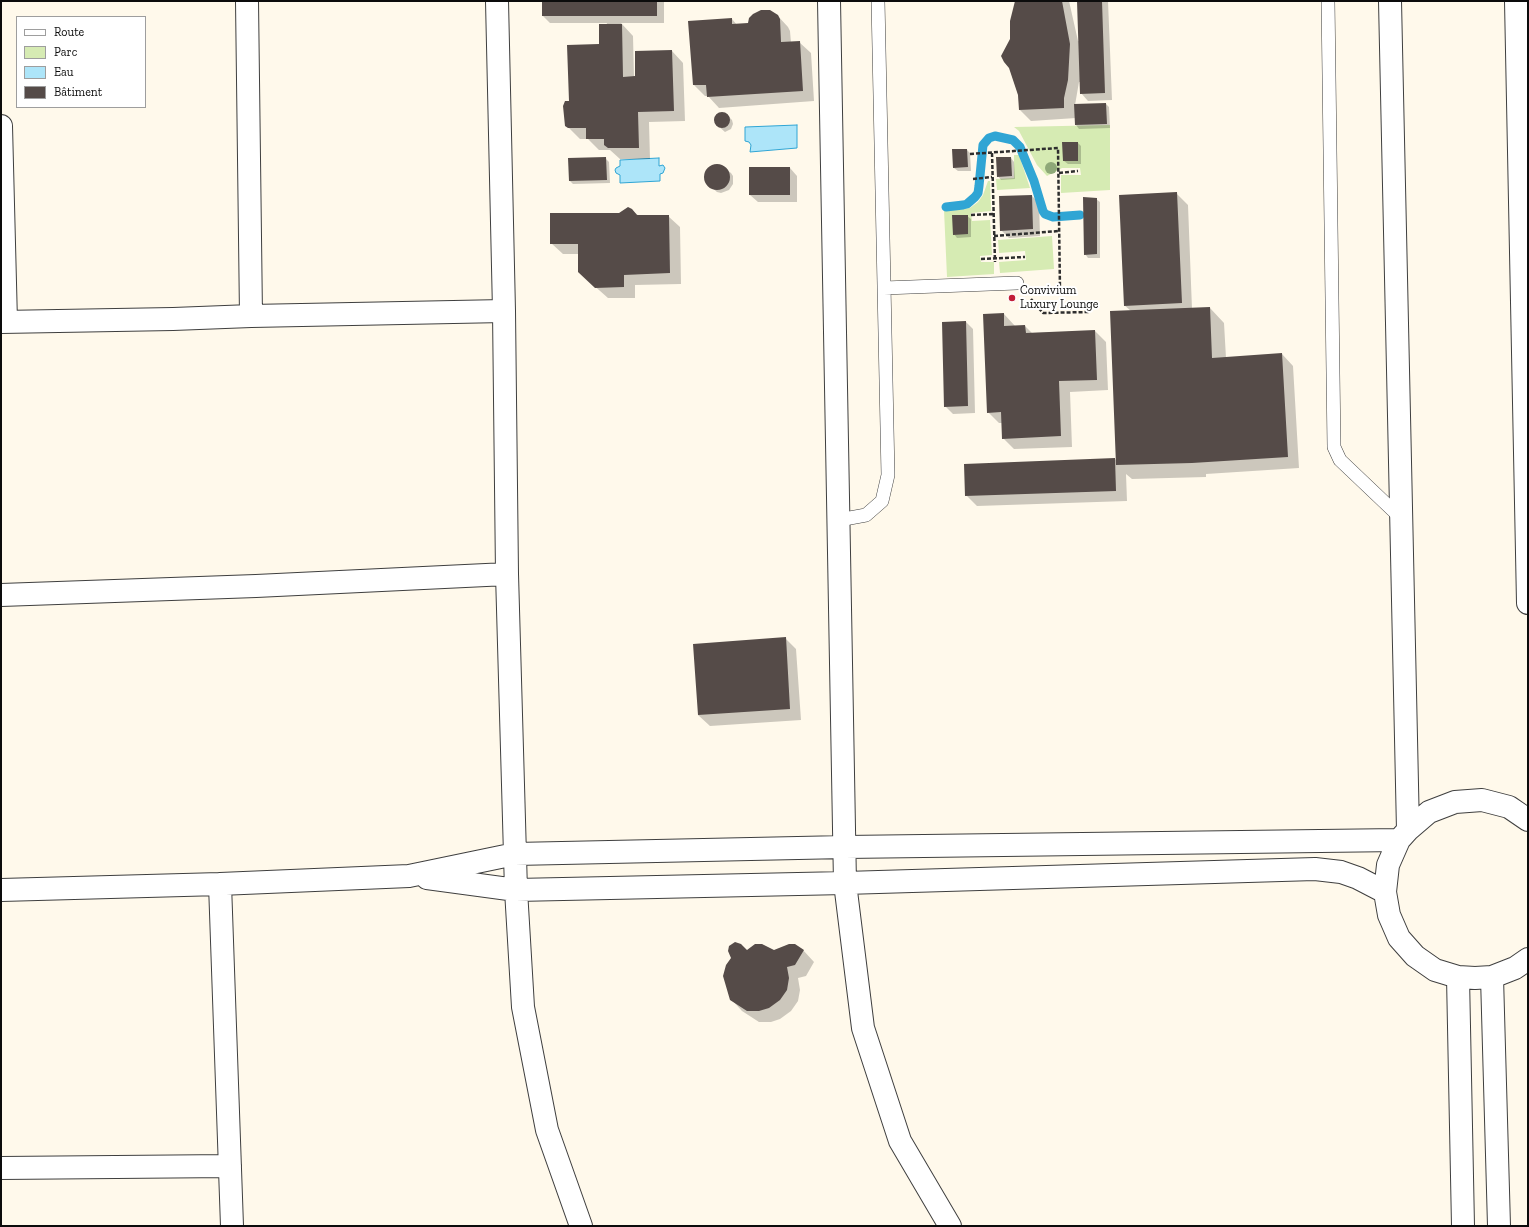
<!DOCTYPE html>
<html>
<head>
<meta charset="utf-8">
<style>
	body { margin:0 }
	#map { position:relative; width:1529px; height:1227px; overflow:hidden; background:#fff9eb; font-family:"Zilla Slab",serif }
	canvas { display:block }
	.frame { position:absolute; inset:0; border:2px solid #0c0c0c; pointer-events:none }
	.legend { position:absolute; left:16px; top:16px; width:130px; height:92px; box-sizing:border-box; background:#fff; border:1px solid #9e9e9e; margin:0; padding:5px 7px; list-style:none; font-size:12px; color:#0c0c0c }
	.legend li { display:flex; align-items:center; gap:8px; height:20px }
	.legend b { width:20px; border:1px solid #9e9e9e }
</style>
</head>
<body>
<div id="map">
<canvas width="1529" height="1227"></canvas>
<div class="frame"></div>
<ul class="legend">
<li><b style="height:5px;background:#fff"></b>Route</li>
<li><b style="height:11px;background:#d6ebb3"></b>Parc</li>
<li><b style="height:11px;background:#ade5f9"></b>Eau</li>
<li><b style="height:11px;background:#554b48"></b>Bâtiment</li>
</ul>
</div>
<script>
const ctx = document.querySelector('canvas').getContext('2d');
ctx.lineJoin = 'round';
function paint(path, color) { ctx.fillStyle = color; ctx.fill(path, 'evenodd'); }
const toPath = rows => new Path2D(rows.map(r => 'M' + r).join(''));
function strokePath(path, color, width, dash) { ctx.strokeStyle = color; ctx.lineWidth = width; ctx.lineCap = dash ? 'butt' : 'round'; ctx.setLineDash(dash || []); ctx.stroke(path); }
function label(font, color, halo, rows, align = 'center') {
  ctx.font = font + ' "Zilla Slab",serif'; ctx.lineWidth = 4; ctx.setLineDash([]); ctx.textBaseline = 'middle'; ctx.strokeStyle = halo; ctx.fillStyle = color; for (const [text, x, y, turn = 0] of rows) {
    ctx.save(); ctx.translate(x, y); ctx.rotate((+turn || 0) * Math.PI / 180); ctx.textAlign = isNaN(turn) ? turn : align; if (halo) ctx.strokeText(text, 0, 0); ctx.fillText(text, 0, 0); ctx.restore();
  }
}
paint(toPath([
	[1110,125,1110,190,1061,193,1061,175,1081,175,1080,168,1062,168,1047,176,1037,165,1019,131,1014,127],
	[1014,155,1019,155,1030,188,997,190,996,179,1014,178],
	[988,181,990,181,991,211,971,213,972,221,990,220,992,255,980,256,981,262,994,262,994,274,947,277,944,210,970,208,978,202,983,195],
	[1052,236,1054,269,1000,273,999,262,1026,260,1025,251,999,253,998,240]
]), '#d6ebb3');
const water = toPath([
	[797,125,797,148,750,152,751,145,749,142,745,141,745,127,797,125],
	[659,158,659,166,663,165,665,168,663,173,660,174,660,181,620,183,620,175,616,173,615,170,616,168,620,166,620,160,659,158]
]);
paint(water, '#ade5f9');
strokePath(water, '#30a5d4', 1);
paint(toPath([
	[543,1,664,1,664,23,621,23,633,36,634,77,672,51,683,63,685,121,649,122,650,159,620,159,610,150,599,150,588,139,580,139,566,125,570,102,600,45,607,23,550,23,543,16],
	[1016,1,1069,1,1078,41,1079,41,1078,1,1108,1,1112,100,1088,101,1081,93,1081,82,1079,82,1075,105,1106,104,1109,107,1110,128,1079,129,1076,125,1076,118,1031,121,1020,110,1011,40],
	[777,15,788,27,790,31,791,43,799,42,811,53,814,101,719,108,708,96,705,96,694,85,732,19,737,25,748,24],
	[721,113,728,116,732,120,733,124,731,129,725,132,717,125,714,119,717,114],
	[1078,143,1081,146,1081,164,1068,164,1064,161],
	[967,150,970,153,971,171,958,171,954,168],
	[605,158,609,162,610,183,573,184,570,181],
	[1011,158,1014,162,1015,179,1001,180,998,176],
	[713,165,720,165,731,173,733,176,733,184,729,190,721,193,717,192,707,183,706,175,707,171],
	[790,168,797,176,797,202,758,202,750,195],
	[1176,193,1188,205,1192,309,1210,308,1224,323,1226,358,1282,354,1293,366,1299,468,1206,474,1206,477,1132,479,1126,474,1127,501,977,506,966,495,1115,459,1117,461,1131,311,1124,305],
	[1032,196,1039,203,1040,236,1009,238,1001,230],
	[1096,199,1100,202,1100,258,1088,258,1085,254],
	[632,210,639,216,668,216,680,227,681,284,635,285,635,298,608,298,591,283,579,254,563,254,551,243],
	[967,216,971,219,971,237,957,238,954,234],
	[1004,314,1015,326,1025,326,1032,333,1095,331,1106,342,1108,390,1070,392,1072,447,1014,449,1003,438,1002,423,999,423,988,412],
	[966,322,973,329,975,413,953,414,945,406],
	[785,638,796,649,801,720,710,726,698,715],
	[803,950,814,962,806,976,798,978,800,990,798,1001,791,1011,780,1019,771,1022,759,1022,742,1011,731,999,724,976,747,951]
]), '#0003');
strokePath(toPath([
	[946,207,963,205,967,204,975,197,978,193,979,186,983,145,989,138,995,136,1013,140,1020,147,1034,181,1043,211,1045,214,1053,217,1080,215]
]), '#30a5d4', 9);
paint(toPath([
	[542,1,657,1,657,16,542,16],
	[1015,1,1062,1,1070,44,1068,80,1064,98,1064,108,1019,110,1018,95,1009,68,1004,62,1001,56,1010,39,1010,21],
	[1077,1,1102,1,1105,93,1080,94],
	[761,10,770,10,778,15,780,19,781,42,800,41,803,91,707,97,706,85,693,85,688,21,732,18,732,24,748,23,749,18,753,14],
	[599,24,622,24,623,77,635,76,635,51,672,50,674,111,638,112,639,148,608,148,604,145,604,139,586,139,586,128,568,128,565,126,563,106,565,101,569,101,567,45,599,44],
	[1106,103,1107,124,1075,125,1074,104],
	'714 120a8 8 0 1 1 16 0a8 8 0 1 1-16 0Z',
	[1062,142,1078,142,1078,161,1063,161],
	[952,149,967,149,968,167,953,168],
	[606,157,607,180,569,181,568,158],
	[996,157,1011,157,1012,176,997,177],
	'704 177a13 13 0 1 1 26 0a13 13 0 1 1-26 0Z',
	[749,167,790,167,790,195,749,195],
	[1177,192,1182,303,1124,306,1119,195],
	[1032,195,1033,229,1000,231,999,196],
	[1083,197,1097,198,1097,254,1084,255],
	[628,207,632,209,637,215,669,215,670,273,624,275,624,287,595,288,578,272,578,244,550,244,550,213,619,213],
	[952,215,968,215,968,234,953,235],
	[1210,307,1212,358,1282,353,1288,457,1192,463,1116,465,1110,311],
	[1004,313,1004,326,1025,325,1026,333,1095,330,1097,380,1059,381,1061,436,1002,439,1001,412,987,413,983,314],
	[966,321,968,406,944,407,942,322],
	[1115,458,1116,491,965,496,964,464],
	[786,637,790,709,698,715,693,644],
	[735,942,741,944,747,950,755,944,762,944,774,950,789,944,795,944,804,950,795,965,787,967,789,978,787,990,780,1000,769,1008,759,1011,747,1011,730,1000,723,976,726,965,731,958,728,951,729,946]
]), '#554b48');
const lane = toPath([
	[1328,1,1334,447,1340,460,1401,518],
	[884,288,1017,283],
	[839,520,866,515,882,501,888,475,878,1]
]);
const street = toPath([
	[247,1,251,316],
	[497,1,504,311,507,574,516,890,523,1007,547,1130,581,1226],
	[829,1,845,883,863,1028,900,1141,950,1226],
	[1390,1,1408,830],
	[1516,1,1528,603],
	[1,126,6,322],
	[1,322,173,319,251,316,504,311],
	[1,595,256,586,507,574],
	[1528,820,1509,807,1482,800,1455,802,1429,812,1408,830,1399,840,1388,865,1385,892,1389,915,1399,938,1415,956,1435,970,1458,977,1475,978,1492,977,1515,968,1528,959],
	[427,878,516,890,845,883,1315,869,1341,872,1358,878,1385,892],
	[220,884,232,1226],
	[1,890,220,884,409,876,515,854,845,847,1399,840],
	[1458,977,1463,1226],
	[1492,977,1499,1226],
	[1,1168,230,1166]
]);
strokePath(lane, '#3f3f3f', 14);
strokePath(street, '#3f3f3f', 24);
strokePath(toPath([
	[992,153,995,262],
	[970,154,1058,148,1060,290,1035,292],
	[1059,173,1078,171],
	[973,179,992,177],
	[971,215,993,214],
	[994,236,1059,231],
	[981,259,1025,257],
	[1031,299,1043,313,1089,312]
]), '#2e2e2e', 2.5, [4, 2]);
strokePath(lane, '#fff', 13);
strokePath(street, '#fff', 22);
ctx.fillStyle = '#8ea878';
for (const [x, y] of [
	[1051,168]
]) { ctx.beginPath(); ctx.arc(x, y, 6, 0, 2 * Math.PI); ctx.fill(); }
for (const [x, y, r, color] of [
	[1012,298,4,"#c21e38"]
]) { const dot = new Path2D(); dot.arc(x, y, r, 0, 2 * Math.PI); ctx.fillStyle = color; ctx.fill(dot); strokePath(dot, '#fff', 1.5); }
label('12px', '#0c0c0c', '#fff', [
	["Convivium",1020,291],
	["Luxury Lounge",1020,305]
], 'left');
</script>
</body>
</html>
